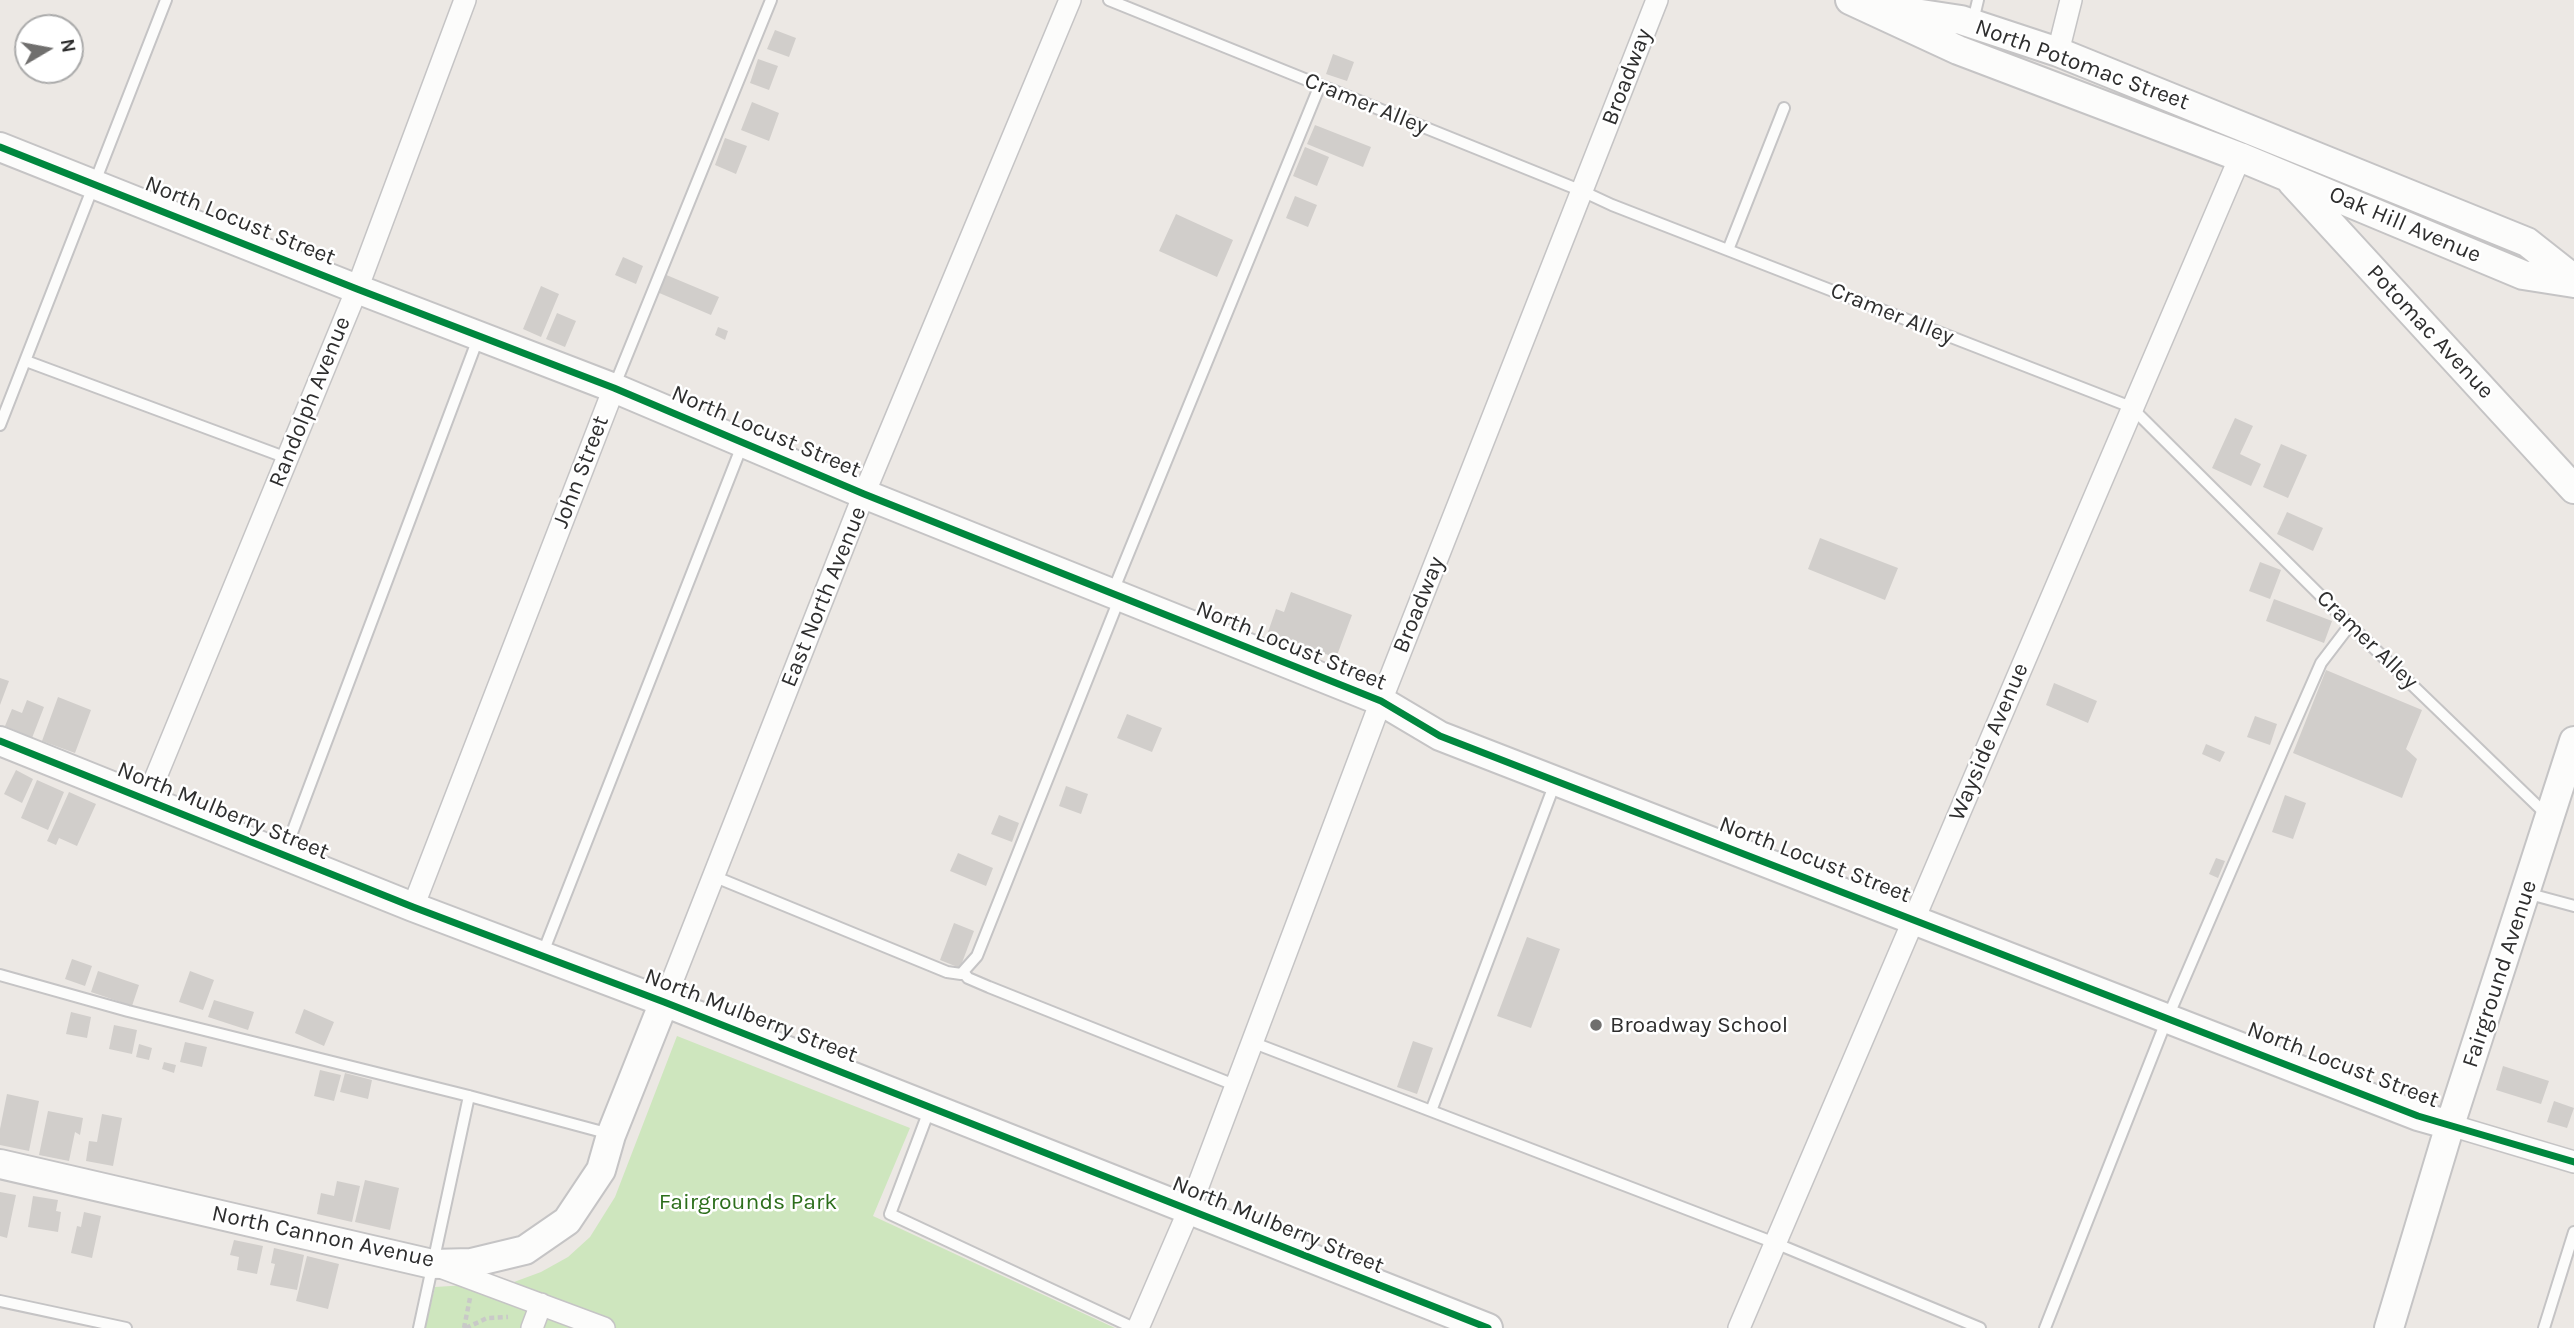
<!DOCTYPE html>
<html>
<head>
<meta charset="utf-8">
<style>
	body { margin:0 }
	#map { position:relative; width:2574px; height:1328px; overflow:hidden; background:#ece8e4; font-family:Karla,sans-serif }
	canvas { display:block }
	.north { position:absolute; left:14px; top:14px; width:70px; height:70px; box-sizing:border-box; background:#fff; border:2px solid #ababab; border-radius:50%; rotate:80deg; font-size:19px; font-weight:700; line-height:28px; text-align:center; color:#2e2e2e }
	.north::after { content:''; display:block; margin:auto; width:24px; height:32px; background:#706f6e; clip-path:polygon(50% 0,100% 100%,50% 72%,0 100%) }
</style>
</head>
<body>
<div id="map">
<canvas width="2574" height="1328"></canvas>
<div class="north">N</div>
</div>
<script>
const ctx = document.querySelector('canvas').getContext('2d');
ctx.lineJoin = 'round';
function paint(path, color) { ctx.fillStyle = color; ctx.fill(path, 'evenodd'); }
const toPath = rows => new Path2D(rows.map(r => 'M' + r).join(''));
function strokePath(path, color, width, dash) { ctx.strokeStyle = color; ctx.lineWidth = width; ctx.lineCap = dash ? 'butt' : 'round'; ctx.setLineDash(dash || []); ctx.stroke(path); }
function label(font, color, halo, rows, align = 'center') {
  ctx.font = font + ' Karla,sans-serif'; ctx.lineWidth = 5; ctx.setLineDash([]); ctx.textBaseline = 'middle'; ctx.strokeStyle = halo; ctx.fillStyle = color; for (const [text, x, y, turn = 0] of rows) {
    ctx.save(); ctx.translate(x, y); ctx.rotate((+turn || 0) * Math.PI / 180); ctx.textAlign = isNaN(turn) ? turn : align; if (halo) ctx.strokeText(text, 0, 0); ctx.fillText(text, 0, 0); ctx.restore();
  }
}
paint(toPath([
	[677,1036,910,1128,873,1216,1115,1328,425,1328,435,1287,514,1282,541,1272,568,1257,590,1237,615,1197]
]), '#cee6be');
paint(toPath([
	[775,30,796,38,789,57,767,49],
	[1333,54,1354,62,1347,81,1326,74],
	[758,59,778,66,769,90,750,83],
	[752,102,779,113,769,141,741,130],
	[1315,125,1371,147,1363,167,1307,144],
	[725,138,747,146,736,174,715,165],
	[1305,147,1329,157,1317,186,1293,176],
	[1295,196,1317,205,1308,227,1286,218],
	[1176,214,1233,240,1217,277,1159,251],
	[623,257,643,266,636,284,615,275],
	[664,274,719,297,711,315,657,292],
	[541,286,559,294,541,337,523,329],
	[557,313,576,321,565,347,546,339],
	[718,327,728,331,725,340,715,335],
	[2235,418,2253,426,2240,454,2261,464,2251,486,2212,468],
	[2281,444,2307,455,2288,498,2263,487],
	[2287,512,2323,528,2313,551,2277,534],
	[1820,538,1898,568,1885,600,1808,569],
	[2260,562,2281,570,2270,599,2249,591],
	[1291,592,1352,615,1336,658,1268,632,1276,609,1284,612],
	[2274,599,2332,621,2324,643,2266,621],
	[2326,670,2422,710,2406,749,2417,759,2402,798,2293,753],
	[0,678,9,681,0,705],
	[2054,683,2097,701,2088,723,2046,705],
	[58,697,91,710,75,753,42,741],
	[27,700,44,707,32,738,5,726,12,709,22,713],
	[1127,714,1162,728,1152,752,1117,738],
	[2255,716,2277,724,2270,745,2247,737],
	[2206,744,2225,752,2220,762,2202,754],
	[16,770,33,779,22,803,4,794],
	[37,780,64,792,48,830,21,818],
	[1066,786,1088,794,1081,814,1059,806],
	[69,792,96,804,77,846,59,838,56,845,47,841],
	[2285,795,2306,803,2293,839,2272,832],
	[999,815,1019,823,1012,842,991,834],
	[958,853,993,868,986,886,950,871],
	[2216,858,2225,861,2218,878,2209,874],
	[954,923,974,931,960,968,940,960],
	[1527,937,1560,949,1531,1028,1497,1016],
	[72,959,92,966,85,986,65,979],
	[98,971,139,985,132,1006,91,992],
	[190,971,214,980,203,1010,179,1002],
	[214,1000,254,1012,248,1030,208,1017],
	[304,1009,334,1022,324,1046,295,1033],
	[71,1012,91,1017,87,1038,66,1034],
	[114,1025,137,1030,132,1054,109,1049],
	[1413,1041,1433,1048,1417,1094,1397,1087],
	[185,1042,207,1047,202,1067,180,1062],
	[139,1044,152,1048,149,1060,136,1057],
	[164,1062,176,1065,174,1073,162,1069],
	[2503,1066,2549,1081,2541,1104,2496,1090],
	[320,1070,341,1075,334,1101,314,1096],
	[345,1073,372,1080,368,1099,340,1092],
	[7,1094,39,1101,29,1151,0,1145,0,1129],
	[2554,1101,2574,1108,2567,1128,2547,1122],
	[48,1111,83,1118,80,1135,75,1132,69,1161,39,1155],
	[102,1114,122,1118,113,1166,86,1161,89,1141,97,1142],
	[365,1180,399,1188,390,1230,355,1222],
	[337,1181,360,1186,352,1222,317,1214,321,1193,334,1196],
	[0,1192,16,1195,7,1238,0,1236],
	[33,1196,58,1200,56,1211,61,1212,58,1232,28,1227],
	[84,1212,101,1216,92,1258,71,1253,77,1226,81,1227],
	[234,1240,263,1246,257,1274,237,1270,239,1257,230,1255],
	[274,1248,304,1255,297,1290,270,1285,275,1264,271,1263],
	[307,1256,339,1264,328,1309,296,1301]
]), '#d1cecb');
const lane = toPath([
	[1109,0,1582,191,1612,205,2131,407,2350,625,2549,817],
	[1973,21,1978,0],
	[1728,250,1784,108],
	[26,361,287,458],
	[614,387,771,0],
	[0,425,166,0],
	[1113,591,1320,85],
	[284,854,479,336],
	[713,876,947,972,961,974,977,956,1120,597],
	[2526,893,2574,906],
	[542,955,743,443],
	[963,972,968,978,989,987,1237,1086],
	[0,975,128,1011,469,1096,610,1134],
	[1254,1043,1775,1243,1980,1328],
	[930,1108,890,1214,1134,1328],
	[1431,1111,1555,783],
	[0,1301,126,1328],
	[419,1328,469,1096],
	[2045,1328,2167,1019,2285,745,2321,663,2350,625],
	[2544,1328,2574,1232]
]);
const street = toPath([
	[2058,52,2071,0],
	[146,801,357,289,465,0],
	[413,907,614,388],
	[664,1002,864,494,1070,0],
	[2450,1125,2574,1162],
	[440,1267,604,1328],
	[532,1328,541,1304],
	[1138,1328,1189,1210,1381,701,1657,0],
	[1739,1328,2240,157]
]);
const secondary = toPath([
	[1850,0,1958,50,2240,157,2523,275,2574,283],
	[1894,10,1961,20,2058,52,2527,242,2574,279],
	[0,147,357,289,614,388,864,494,1381,701,1440,736,2418,1116,2450,1125],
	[2292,182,2574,489],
	[0,741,413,907,664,1002,1488,1328],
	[0,1164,432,1264,471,1263,525,1250,567,1221,601,1170,611,1135,664,1002],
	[2389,1328,2450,1125,2574,741]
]);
strokePath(lane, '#c5c4c5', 14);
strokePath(street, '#c5c4c5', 24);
strokePath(secondary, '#c5c4c5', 32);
strokePath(toPath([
	[464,1328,470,1298],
	[466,1328,487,1318,508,1317]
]), '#c9c9c8', 4.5, [5, 3.5]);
strokePath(lane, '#fcfcfb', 10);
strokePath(street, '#fcfcfb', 21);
strokePath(secondary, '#fcfcfb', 28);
strokePath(toPath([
	[0,147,357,289,614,388,864,494,1381,701,1440,736,2418,1116,2574,1162],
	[0,741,413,907,664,1002,1488,1328]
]), '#00873e', 7);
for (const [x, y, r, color] of [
	[1596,1025,7,"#706f6e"]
]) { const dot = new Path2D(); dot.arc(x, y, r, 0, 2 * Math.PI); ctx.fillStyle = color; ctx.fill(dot); strokePath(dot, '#fff', 2.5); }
label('23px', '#2e2e2e', '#fff', [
	["North Potomac Street",2082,65,20],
	["Broadway",1627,77,-69],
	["Cramer Alley",1366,104,22],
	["North Locust Street",240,221,22],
	["Oak Hill Avenue",2405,225,23],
	["Cramer Alley",1892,314,22],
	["Potomac Avenue",2430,332,47],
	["Randolph Avenue",310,402,-68],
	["North Locust Street",766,432,23],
	["John Street",581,472,-69],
	["East North Avenue",824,597,-68],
	["Broadway",1419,605,-68],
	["Cramer Alley",2367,640,44],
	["North Locust Street",1291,646,22],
	["Wayside Avenue",1989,742,-67],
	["North Mulberry Street",223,811,22],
	["North Locust Street",1815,860,21],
	["Fairground Avenue",2500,974,-72],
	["North Mulberry Street",751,1016,21],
	["North Locust Street",2343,1065,21],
	["North Mulberry Street",1278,1225,22],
	["North Cannon Avenue",323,1237,12]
]);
label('23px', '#2e2e2e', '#fff', [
	["Broadway School",1610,1025]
], 'left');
label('23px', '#2c6e1b', '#fff', [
	["Fairgrounds Park",748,1202]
]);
</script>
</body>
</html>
